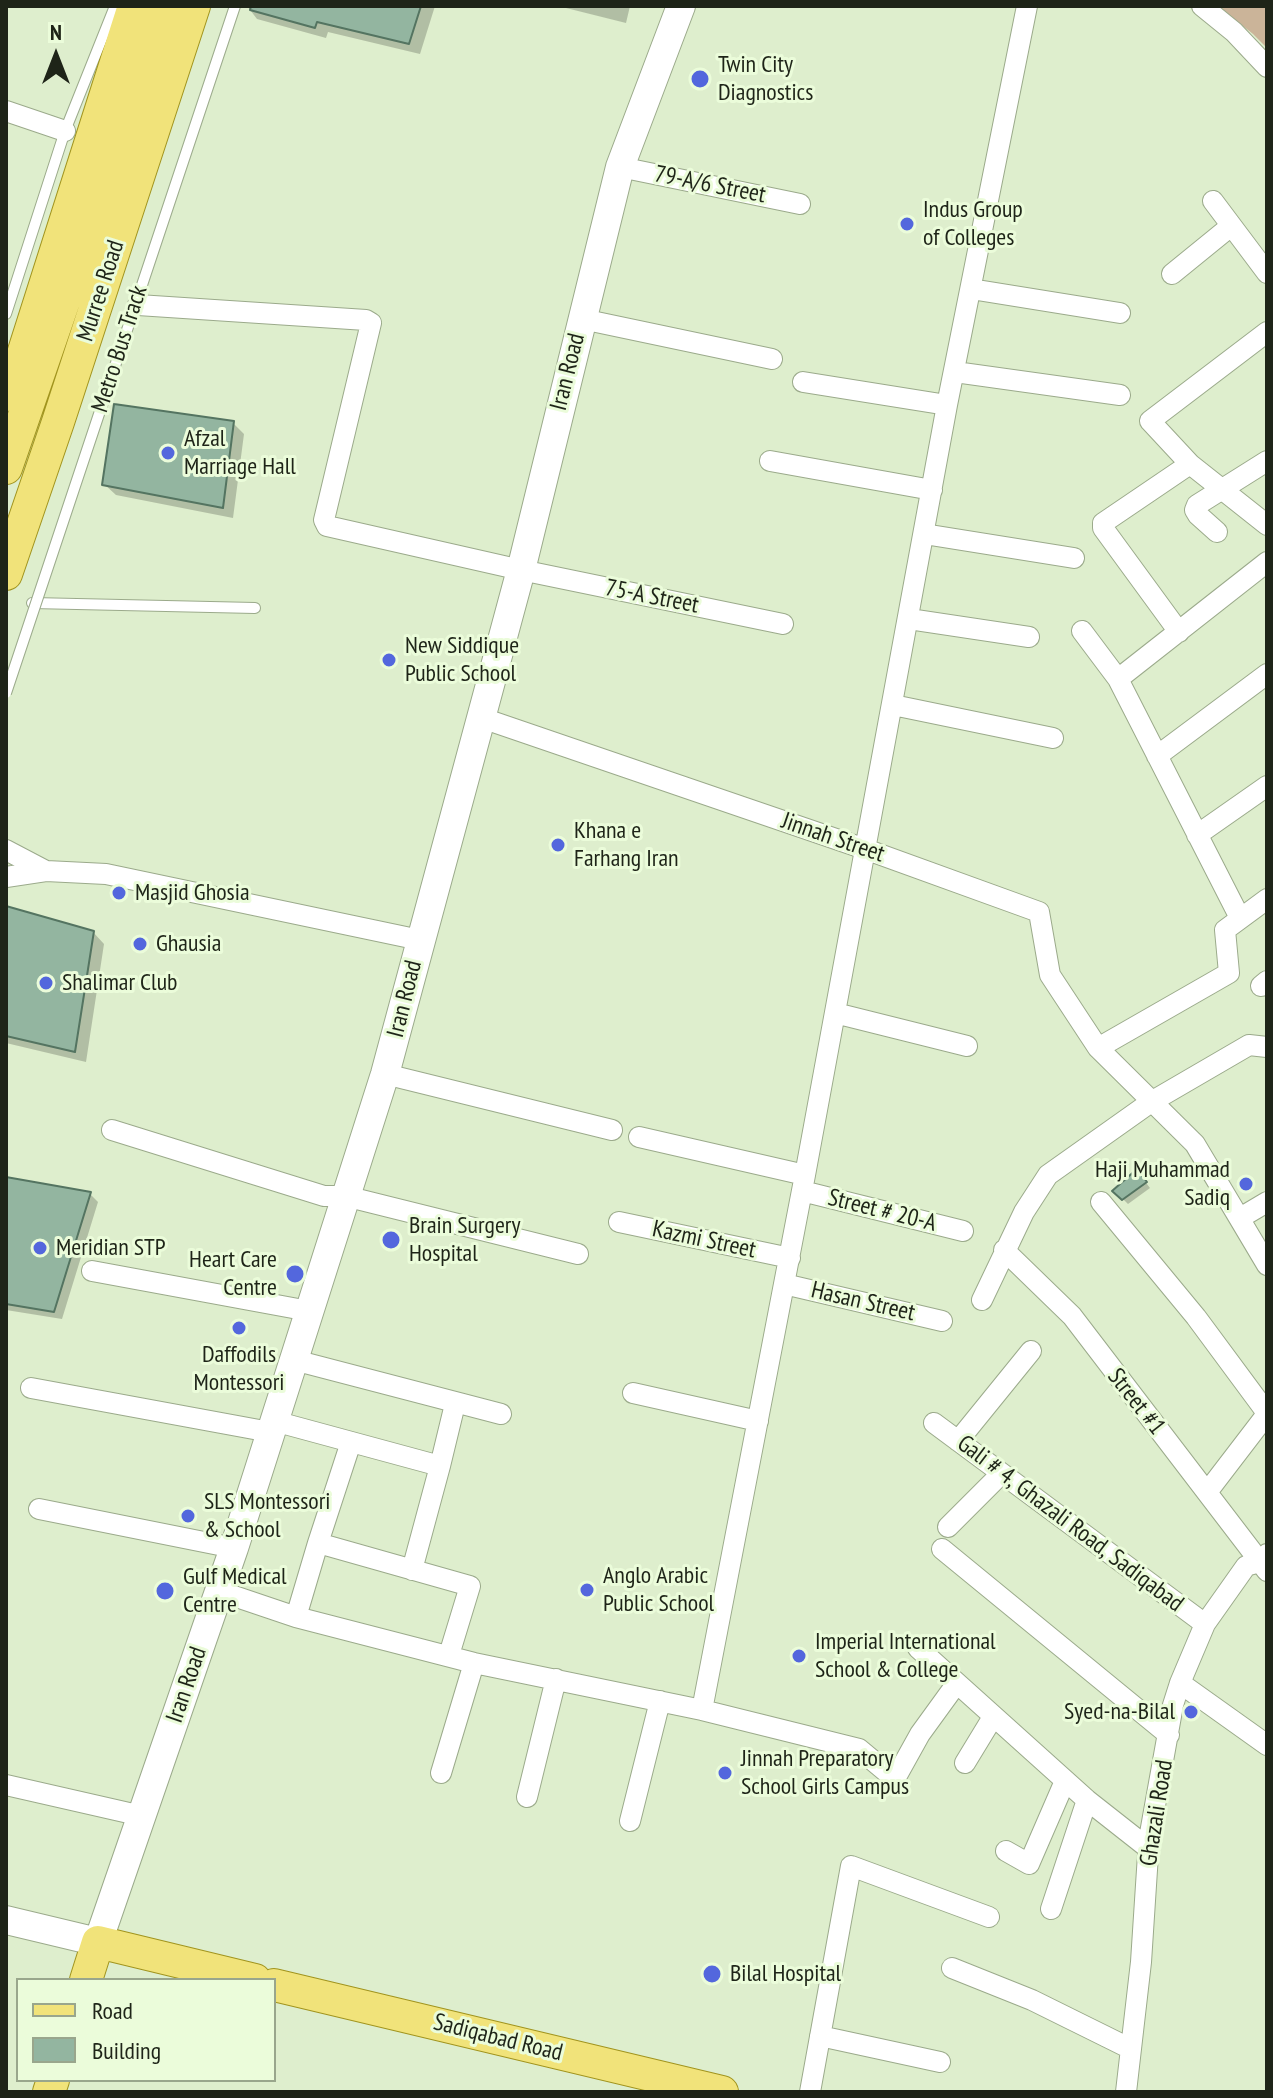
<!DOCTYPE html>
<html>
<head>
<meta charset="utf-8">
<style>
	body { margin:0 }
	#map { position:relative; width:1273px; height:2098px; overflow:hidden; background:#deeecd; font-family:"PT Sans Narrow",sans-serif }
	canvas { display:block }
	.frame { position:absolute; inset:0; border:8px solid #1e2418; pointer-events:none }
	.legend { position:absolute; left:16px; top:1978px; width:260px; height:104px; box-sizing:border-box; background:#ebfcda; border:2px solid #99a68c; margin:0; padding:10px 14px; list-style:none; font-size:24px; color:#1e2418 }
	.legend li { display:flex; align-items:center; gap:16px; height:40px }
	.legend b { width:40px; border:2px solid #99a68c }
	.north { position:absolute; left:16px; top:16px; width:80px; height:80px; -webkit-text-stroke:6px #ebfcda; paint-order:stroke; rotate:0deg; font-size:22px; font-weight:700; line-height:32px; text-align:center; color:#1e2418 }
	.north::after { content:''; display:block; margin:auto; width:28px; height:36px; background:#1e2418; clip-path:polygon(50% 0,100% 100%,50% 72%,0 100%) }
</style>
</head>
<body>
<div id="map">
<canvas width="1273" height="2098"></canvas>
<div class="frame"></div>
<ul class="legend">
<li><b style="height:10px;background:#f1e37a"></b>Road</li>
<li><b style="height:22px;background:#93b5a0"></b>Building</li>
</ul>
<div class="north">N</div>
</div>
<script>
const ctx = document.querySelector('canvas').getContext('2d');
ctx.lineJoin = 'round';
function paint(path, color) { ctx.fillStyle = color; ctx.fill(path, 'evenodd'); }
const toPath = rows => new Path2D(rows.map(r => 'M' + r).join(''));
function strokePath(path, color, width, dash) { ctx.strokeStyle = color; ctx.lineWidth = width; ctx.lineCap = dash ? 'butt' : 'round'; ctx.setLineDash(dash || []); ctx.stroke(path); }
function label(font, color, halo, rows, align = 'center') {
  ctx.font = font + ' "PT Sans Narrow",sans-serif'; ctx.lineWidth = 6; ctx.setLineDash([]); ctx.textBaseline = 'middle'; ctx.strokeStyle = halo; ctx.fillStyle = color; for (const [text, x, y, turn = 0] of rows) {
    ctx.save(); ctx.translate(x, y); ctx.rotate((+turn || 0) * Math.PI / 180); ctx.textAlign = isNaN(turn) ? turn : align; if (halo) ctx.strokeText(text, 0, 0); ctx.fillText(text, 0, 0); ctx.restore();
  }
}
paint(toPath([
	[1218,6,1267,6,1267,48,1253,34]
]), '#cbb499');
paint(toPath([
	[247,6,435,6,420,54,328,32,326,38,257,19],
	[558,6,630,6,626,23],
	[233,423,244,434,233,518,116,495,104,484],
	[6,909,93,932,104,944,86,1062,6,1043],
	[1141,1176,1150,1188,1128,1204,1115,1191],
	[6,1179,90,1194,98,1202,62,1319,6,1310]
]), '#0003');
const building = toPath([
	[251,6,421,6,409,44,317,22,315,28,250,10,251,6],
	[114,404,234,421,223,508,102,485,114,404],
	[6,906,94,931,75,1052,6,1036,6,906],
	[1137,1169,1147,1182,1122,1200,1112,1191,1137,1169],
	[6,1177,91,1192,54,1312,6,1304,6,1177]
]);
paint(building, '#93b5a0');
strokePath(building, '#547461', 2);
const lane = toPath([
	[6,314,65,131,115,6],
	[32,603,255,608]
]);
const street = toPath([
	[1202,6,1234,32,1267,67],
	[6,111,65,131],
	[620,167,800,204],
	[1213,201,1267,273],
	[1172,274,1231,226],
	[971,289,1120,313],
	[138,305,366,320,371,323,324,520,327,526,521,570,783,624],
	[582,319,772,359],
	[1267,332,1150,421,1190,464,1267,525],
	[955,372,1120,395],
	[803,382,947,405],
	[770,461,932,490],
	[1217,532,1198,515,1195,510,1197,505,1267,461],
	[924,534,1074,558],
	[909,619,1029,637],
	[1082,631,1118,679,1240,918],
	[1179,632,1103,528,1103,523,1190,464],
	[1118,679,1267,562],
	[893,705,1053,738],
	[482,718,865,849,1039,912,1050,975,1098,1048,1195,1144,1267,1265],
	[1157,756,1267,674],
	[1197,835,1267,786],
	[6,850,46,871,6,877],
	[46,871,106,874,420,940],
	[1261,986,1267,981],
	[835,1013,967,1046],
	[1098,1048,1229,973,1225,930,1267,899],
	[385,1074,612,1130],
	[112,1130,324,1196,345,1196,578,1254],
	[639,1137,805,1175],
	[802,1191,963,1231],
	[1101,1202,1196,1317,1267,1413],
	[1240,1218,1267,1202],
	[619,1222,790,1258],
	[1004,1250,1072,1316,1267,1571],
	[92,1271,309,1311],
	[784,1284,942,1321],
	[982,1300,1024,1212,1048,1175,1151,1102,1249,1045,1267,1047],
	[294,1360,501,1414],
	[31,1388,270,1432],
	[633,1393,758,1421],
	[274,1421,440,1466,455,1404],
	[934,1423,1205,1624],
	[958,1441,1031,1351],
	[1208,1491,1267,1414],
	[39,1509,234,1548],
	[948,1527,1001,1474],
	[318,1543,351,1442],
	[942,1549,1169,1735],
	[412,1570,440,1466],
	[219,1591,296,1617,474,1663,702,1710,859,1749,895,1779,920,1734,957,1683],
	[296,1617,318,1543,470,1586,449,1655],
	[918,1648,1087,1800,1148,1848],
	[1180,1683,1267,1745],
	[702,1710,805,1175,947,405,1027,6],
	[965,1763,993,1717],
	[441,1773,474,1663],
	[6,1785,142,1816],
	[527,1797,556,1679],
	[630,1821,660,1701],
	[1006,1851,1029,1864,1065,1781],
	[1051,1909,1087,1800],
	[952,1968,1032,2000,1131,2049],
	[820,2036,940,2062],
	[810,2092,851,1866,989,1917],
	[1126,2092,1141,1962,1149,1839,1173,1705,1180,1683,1205,1624,1246,1566,1260,1562,1267,1554]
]);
const secondary = toPath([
	[6,1920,98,1942,234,1548,385,1074,521,570,620,167,681,6]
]);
const primary = toPath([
	[10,395,134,6],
	[6,468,166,6],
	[6,574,58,422,194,6],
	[86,1980,98,1942,255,1980],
	[274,1985,722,2092],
	[49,2092,53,2080]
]);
strokePath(lane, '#9baa8b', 12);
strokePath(street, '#9baa8b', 22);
strokePath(secondary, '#9baa8b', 30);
strokePath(primary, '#a1941e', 34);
strokePath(lane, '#fff', 10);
strokePath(street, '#fff', 20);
strokePath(secondary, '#fff', 28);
strokePath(primary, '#f1e37a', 32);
const laneBridge = toPath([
	[6,693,235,6]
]);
strokePath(laneBridge, '#9baa8b', 12, []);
strokePath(laneBridge, '#fff', 10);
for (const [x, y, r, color] of [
	[700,79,10,"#5367dd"],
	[907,224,8,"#5367dd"],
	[168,453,8,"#5367dd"],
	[389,660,8,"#5367dd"],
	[558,845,8,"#5367dd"],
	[119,893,8,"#5367dd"],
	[140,944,8,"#5367dd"],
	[46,983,8,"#5367dd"],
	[1246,1184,8,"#5367dd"],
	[391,1240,10,"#5367dd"],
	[40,1248,8,"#5367dd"],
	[295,1274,10,"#5367dd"],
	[239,1328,8,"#5367dd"],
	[188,1516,8,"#5367dd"],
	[587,1590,8,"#5367dd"],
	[165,1591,10,"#5367dd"],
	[799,1656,8,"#5367dd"],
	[1191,1712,8,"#5367dd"],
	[725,1773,8,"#5367dd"],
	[712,1974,10,"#5367dd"]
]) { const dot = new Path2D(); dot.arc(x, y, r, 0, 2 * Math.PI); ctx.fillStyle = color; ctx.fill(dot); strokePath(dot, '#ebfcda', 3); }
label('24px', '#1e2418', '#ebfcda', [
	["Twin City",718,65],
	["Diagnostics",718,93],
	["Indus Group",923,210],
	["of Colleges",923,238],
	["Afzal",184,439],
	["Marriage Hall",184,467],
	["New Siddique",405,646],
	["Public School",405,674],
	["Khana e",574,831],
	["Farhang Iran",574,859],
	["Masjid Ghosia",135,893],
	["Ghausia",156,944],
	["Shalimar Club",62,983],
	["Haji Muhammad",1230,1170,"right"],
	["Sadiq",1230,1198,"right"],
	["Brain Surgery",409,1226],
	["Hospital",409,1254],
	["Meridian STP",56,1248],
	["Heart Care",277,1260,"right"],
	["Centre",277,1288,"right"],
	["Daffodils",239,1355,"center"],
	["Montessori",239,1383,"center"],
	["SLS Montessori",204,1502],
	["& School",204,1530],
	["Anglo Arabic",603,1576],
	["Public School",603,1604],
	["Gulf Medical",183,1577],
	["Centre",183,1605],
	["Imperial International",815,1642],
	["School & College",815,1670],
	["Syed-na-Bilal",1175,1712,"right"],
	["Jinnah Preparatory",741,1759],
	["School Girls Campus",741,1787],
	["Bilal Hospital",730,1974]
], 'left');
label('24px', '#1e2418', '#ebfcda', [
	["79-A/6 Street",710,185,11],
	["Murree Road",101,291,-72],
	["Metro Bus Track",120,349,-72],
	["Iran Road",568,372,-76],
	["75-A Street",652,597,11],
	["Jinnah Street",833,838,19],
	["Iran Road",405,999,-76],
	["Street # 20-A",882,1211,14],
	["Kazmi Street",704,1240,12],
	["Hasan Street",863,1302,13],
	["Street #1",1136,1402,52],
	["Gali # 4, Ghazali Road, Sadiqabad",1070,1524,37],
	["Iran Road",187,1685,-71],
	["Ghazali Road",1157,1813,-81],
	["Sadiqabad Road",498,2038,14]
]);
</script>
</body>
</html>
